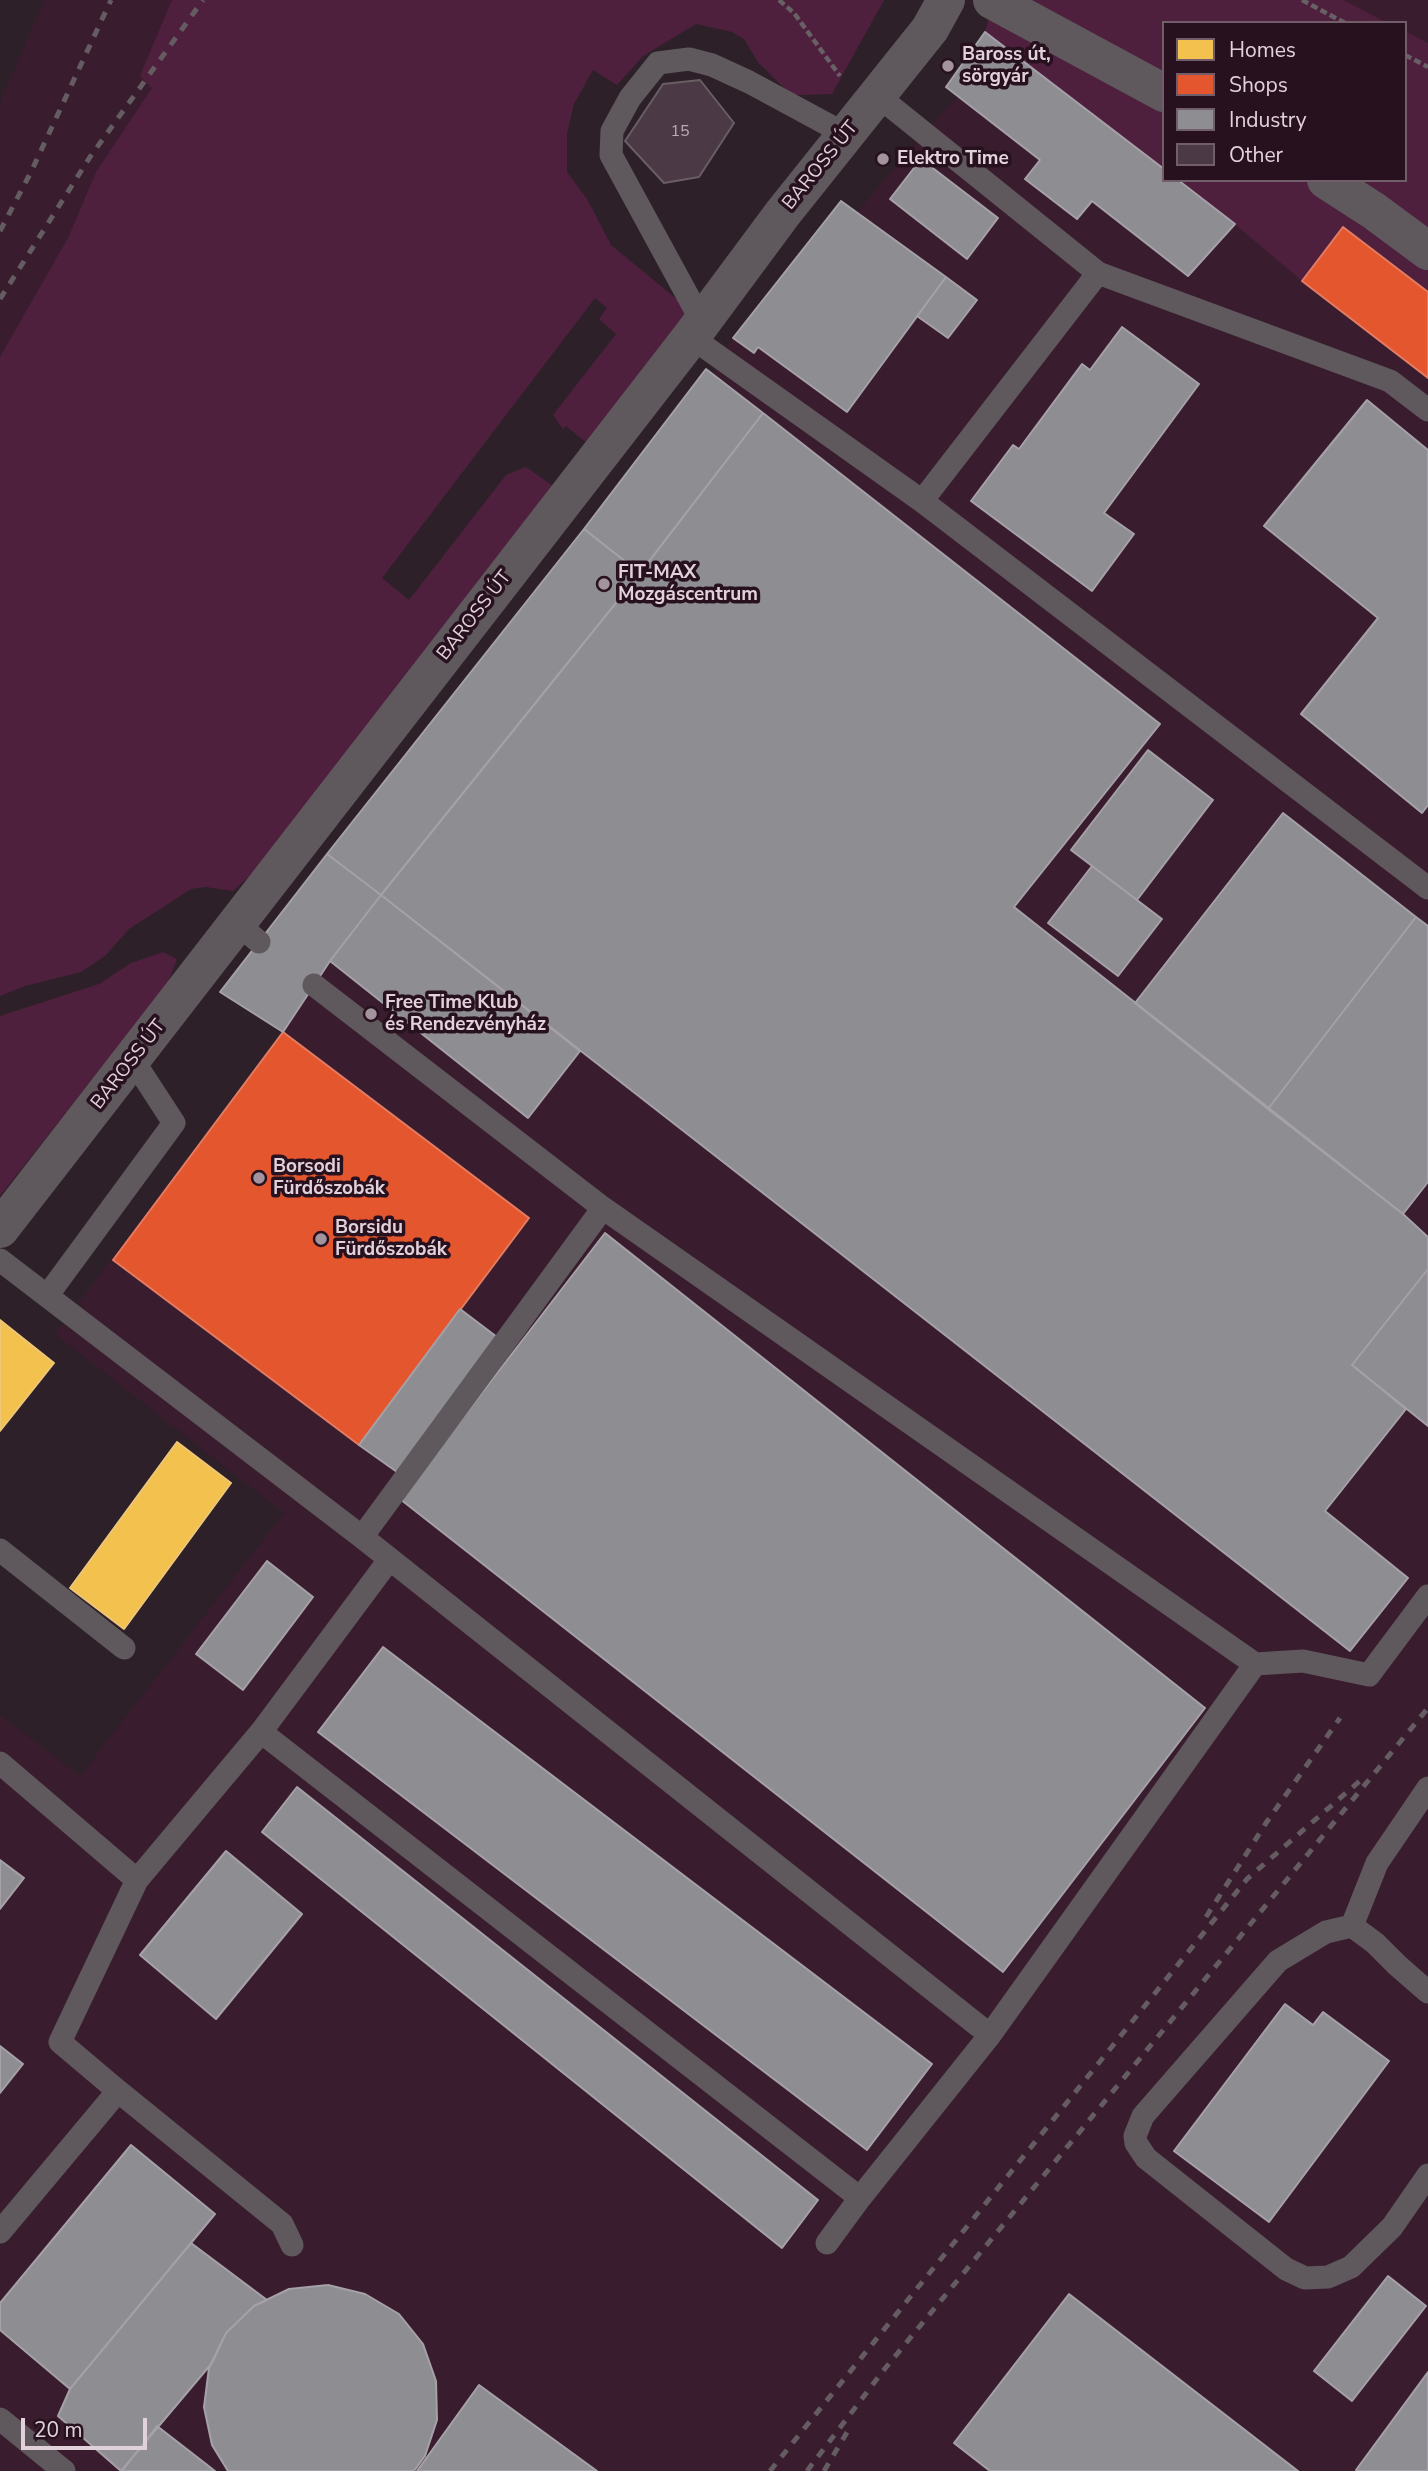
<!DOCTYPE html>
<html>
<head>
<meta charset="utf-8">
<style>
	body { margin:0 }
	#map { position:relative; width:1428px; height:2471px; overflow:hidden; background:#2d2028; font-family:"Nunito Sans",sans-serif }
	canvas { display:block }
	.legend { position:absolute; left:1162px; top:21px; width:245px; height:161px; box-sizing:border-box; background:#28111f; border:2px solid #725e6a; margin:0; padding:9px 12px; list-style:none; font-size:21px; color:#e1d1da }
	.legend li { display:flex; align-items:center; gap:14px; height:35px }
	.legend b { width:35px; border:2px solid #725e6a }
	.scale { position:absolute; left:21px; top:2418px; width:126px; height:32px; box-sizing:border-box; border:4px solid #e1d1da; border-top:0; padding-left:9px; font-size:21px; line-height:24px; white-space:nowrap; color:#e1d1da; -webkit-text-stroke:5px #28111f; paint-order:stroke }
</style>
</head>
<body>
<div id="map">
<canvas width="1428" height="2471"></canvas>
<ul class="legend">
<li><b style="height:19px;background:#f2c14e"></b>Homes</li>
<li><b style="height:19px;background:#e4572e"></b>Shops</li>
<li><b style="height:19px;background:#8d8d92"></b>Industry</li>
<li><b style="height:19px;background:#4b3a45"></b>Other</li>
</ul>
<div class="scale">20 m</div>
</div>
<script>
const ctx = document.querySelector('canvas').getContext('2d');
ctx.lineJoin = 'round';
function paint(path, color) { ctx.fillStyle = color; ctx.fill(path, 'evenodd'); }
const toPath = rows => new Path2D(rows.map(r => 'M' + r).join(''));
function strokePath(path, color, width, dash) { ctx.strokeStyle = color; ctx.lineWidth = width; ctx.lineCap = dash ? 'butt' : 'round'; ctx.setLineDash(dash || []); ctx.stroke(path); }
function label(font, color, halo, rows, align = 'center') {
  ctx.font = font + ' "Nunito Sans",sans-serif'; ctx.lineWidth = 7; ctx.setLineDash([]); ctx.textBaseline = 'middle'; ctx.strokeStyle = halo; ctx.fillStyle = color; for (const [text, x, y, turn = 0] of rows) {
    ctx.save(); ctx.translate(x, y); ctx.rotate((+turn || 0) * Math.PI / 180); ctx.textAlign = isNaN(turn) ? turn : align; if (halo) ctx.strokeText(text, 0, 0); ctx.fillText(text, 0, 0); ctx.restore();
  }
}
paint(toPath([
	[44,0,172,0,161,31,152,88,96,172,68,238,0,357,0,103],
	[1343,0,1428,0,1428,43,1405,31,1405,23,1388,23],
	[985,32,1164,169,1164,180,1343,227,1428,292,1428,2471,0,2471,0,1715,80,1776,284,1513,55,1334,283,1032,220,992,584,529,706,369,713,373,733,338,841,201,857,212,957,96,946,87]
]), '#391d2e');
paint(toPath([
	[172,0,884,0,832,94,798,95,789,93,757,61,744,39,732,32,696,24,643,56,617,85,593,70,574,104,567,133,567,172,587,199,611,245,684,305,685,316,587,443,566,426,563,429,553,415,616,334,599,319,607,308,595,298,382,578,409,600,506,475,526,467,553,486,255,871,233,891,206,887,191,889,129,929,105,956,81,972,25,986,0,996,0,357,68,238,96,172,152,88,140,76],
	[994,0,1343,0,1388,23,1164,23,1164,169,985,32],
	[1405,31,1428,43,1428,292,1344,227,1302,281,1235,224,1178,180,1405,180],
	[163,952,177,959,168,983,0,1196,0,1016,99,984,131,963]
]), '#4f203e');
const homes = toPath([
	[0,1320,54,1363,0,1431,0,1320],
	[177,1442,231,1483,124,1629,70,1588,177,1442]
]);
paint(homes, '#f2c14e');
strokePath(homes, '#edc678', 2);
const shops = toPath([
	[1343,227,1428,292,1428,378,1302,281,1343,227],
	[283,1032,529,1218,359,1445,113,1260,283,1032]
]);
paint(shops, '#e4572e');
strokePath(shops, '#e37c62', 2);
const industry = toPath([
	[985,32,1164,169,1164,180,1178,180,1235,224,1188,276,1092,201,1077,219,1025,179,1040,160,946,87,985,32],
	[921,159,998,218,967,259,890,199,921,159],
	[841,201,946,277,847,412,758,347,754,353,733,338,841,201],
	[946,277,977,300,948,338,917,316,946,277],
	[1122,327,1199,384,1104,513,1134,534,1092,591,971,501,1013,445,1019,449,1082,364,1090,370,1122,327],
	[706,369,763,413,640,573,584,529,706,369],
	[1367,400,1428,450,1428,805,1422,813,1301,714,1378,618,1264,526,1367,400],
	[763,413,1160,724,1014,907,1403,1214,1428,1237,1428,1269,1352,1365,1406,1409,1325,1511,1408,1578,1350,1651,381,895,640,573,763,413],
	[584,529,640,573,381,895,327,854,584,529],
	[1148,750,1213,800,1137,900,1071,850,1148,750],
	[1283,813,1416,917,1268,1109,1135,1003,1283,813],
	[327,854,381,895,330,961,283,1032,220,992,327,854],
	[1092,866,1162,919,1118,976,1048,923,1092,866],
	[381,895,580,1051,528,1118,330,961,381,895],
	[1416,917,1428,926,1428,1182,1403,1214,1268,1109,1416,917],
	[605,1233,1205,1708,1003,1972,400,1499,605,1233],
	[1428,1269,1428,1426,1352,1365,1428,1269],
	[460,1309,497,1337,397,1472,359,1445,460,1309],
	[267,1561,313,1597,243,1690,196,1654,267,1561],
	[383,1647,932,2064,867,2150,318,1732,383,1647],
	[297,1787,818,2200,782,2248,262,1832,297,1787],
	[226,1851,302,1914,216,2019,140,1955,226,1851],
	[0,1860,24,1878,0,1909,0,1860],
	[1285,2004,1313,2025,1323,2012,1389,2061,1269,2222,1174,2151,1285,2004],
	[0,2046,23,2064,0,2093,0,2046],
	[131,2145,215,2214,70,2389,0,2330,0,2303,131,2145],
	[191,2243,267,2300,254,2306,226,2333,212,2363,121,2471,58,2416,70,2389,191,2243],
	[1388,2276,1426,2306,1352,2401,1314,2371,1388,2276],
	[328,2285,365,2294,399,2314,423,2344,436,2381,437,2420,425,2456,414,2471,228,2471,212,2445,204,2407,209,2368,226,2333,254,2306,289,2289,328,2285],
	[1069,2294,1298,2471,990,2471,954,2443,1069,2294],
	[1428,2372,1428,2471,1357,2471,1356,2470,1428,2372],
	[479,2385,597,2471,417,2471,479,2385],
	[157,2426,215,2471,122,2471,157,2426]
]);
paint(industry, '#8d8d92');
strokePath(industry, '#a6a1a8', 2);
const building = toPath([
	[700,80,734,123,699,177,664,183,625,141,663,84,700,80]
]);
paint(building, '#4b3a45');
strokePath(building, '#695e64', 2);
strokePath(toPath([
	[779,0,794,13,840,76],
	[1302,0,1345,23],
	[1405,55,1428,67]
]), '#676064', 4.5, [7, 3.5]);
strokePath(toPath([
	[878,96,1098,273,1390,381,1428,410],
	[702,322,611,155,612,131,630,98,658,63,689,59,712,65,749,82,847,135],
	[691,337,922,501,1428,888],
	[922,501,1098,273],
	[237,923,259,942],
	[314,985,603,1208],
	[0,1260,362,1537,990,2035],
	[47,1296,174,1123,133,1060],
	[362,1537,603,1208,1255,1664],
	[0,1550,124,1648],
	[261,1732,860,2198],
	[0,1763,137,1880],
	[1352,1926,1377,1863,1428,1788],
	[1428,1992,1397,1965,1375,1943,1352,1926,1326,1932,1278,1961,1143,2116,1135,2136,1136,2143,1146,2158,1286,2269,1305,2278,1328,2277,1351,2267,1392,2227,1428,2175],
	[118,2091,282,2224,292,2245],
	[0,2232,118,2091,60,2042,137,1880,261,1732,389,1560],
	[827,2243,860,2198,990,2035,1255,1664,1303,1661,1369,1675,1428,1596],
	[0,2419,64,2471]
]), '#5f595d', 23);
strokePath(toPath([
	[992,0,1164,93],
	[1326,180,1374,211,1428,251],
	[0,1229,691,337,783,213,930,29,946,0]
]), '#5f595d', 38);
strokePath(toPath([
	[0,231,31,172,111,0],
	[0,299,90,157,203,0],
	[1206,1917,1266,1823,1340,1718],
	[770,2471,1247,1879,1362,1779],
	[807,2471,883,2371,1428,1708],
	[824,2471,849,2429]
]), '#645c61', 5, [9, 9]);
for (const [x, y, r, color] of [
	[948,66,7,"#a2939c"],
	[883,159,7,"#a2939c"],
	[604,584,7,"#a2939c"],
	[371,1014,7,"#a2939c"],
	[259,1178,7,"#a2939c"],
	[321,1239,7,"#a2939c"]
]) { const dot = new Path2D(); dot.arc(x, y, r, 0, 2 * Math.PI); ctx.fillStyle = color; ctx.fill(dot); strokePath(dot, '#28111f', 2.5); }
label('16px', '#bcabb5', null, [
	["15",680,132]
]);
label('bold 19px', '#e1d1da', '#28111f', [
	["Baross út,",962,55],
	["sörgyár",962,77],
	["Elektro Time",897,159],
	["FIT-MAX",618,573],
	["Mozgáscentrum",618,595],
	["Free Time Klub",385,1003],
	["és Rendezvényház",385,1025],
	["Borsodi",273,1167],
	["Fürdőszobák",273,1189],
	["Borsidu",335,1228],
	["Fürdőszobák",335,1250]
], 'left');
label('19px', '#e1d1da', '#28111f', [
	["BAROSS ÚT",821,166,-51],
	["BAROSS ÚT",475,616,-52],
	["BAROSS ÚT",129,1065,-52]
]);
</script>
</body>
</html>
